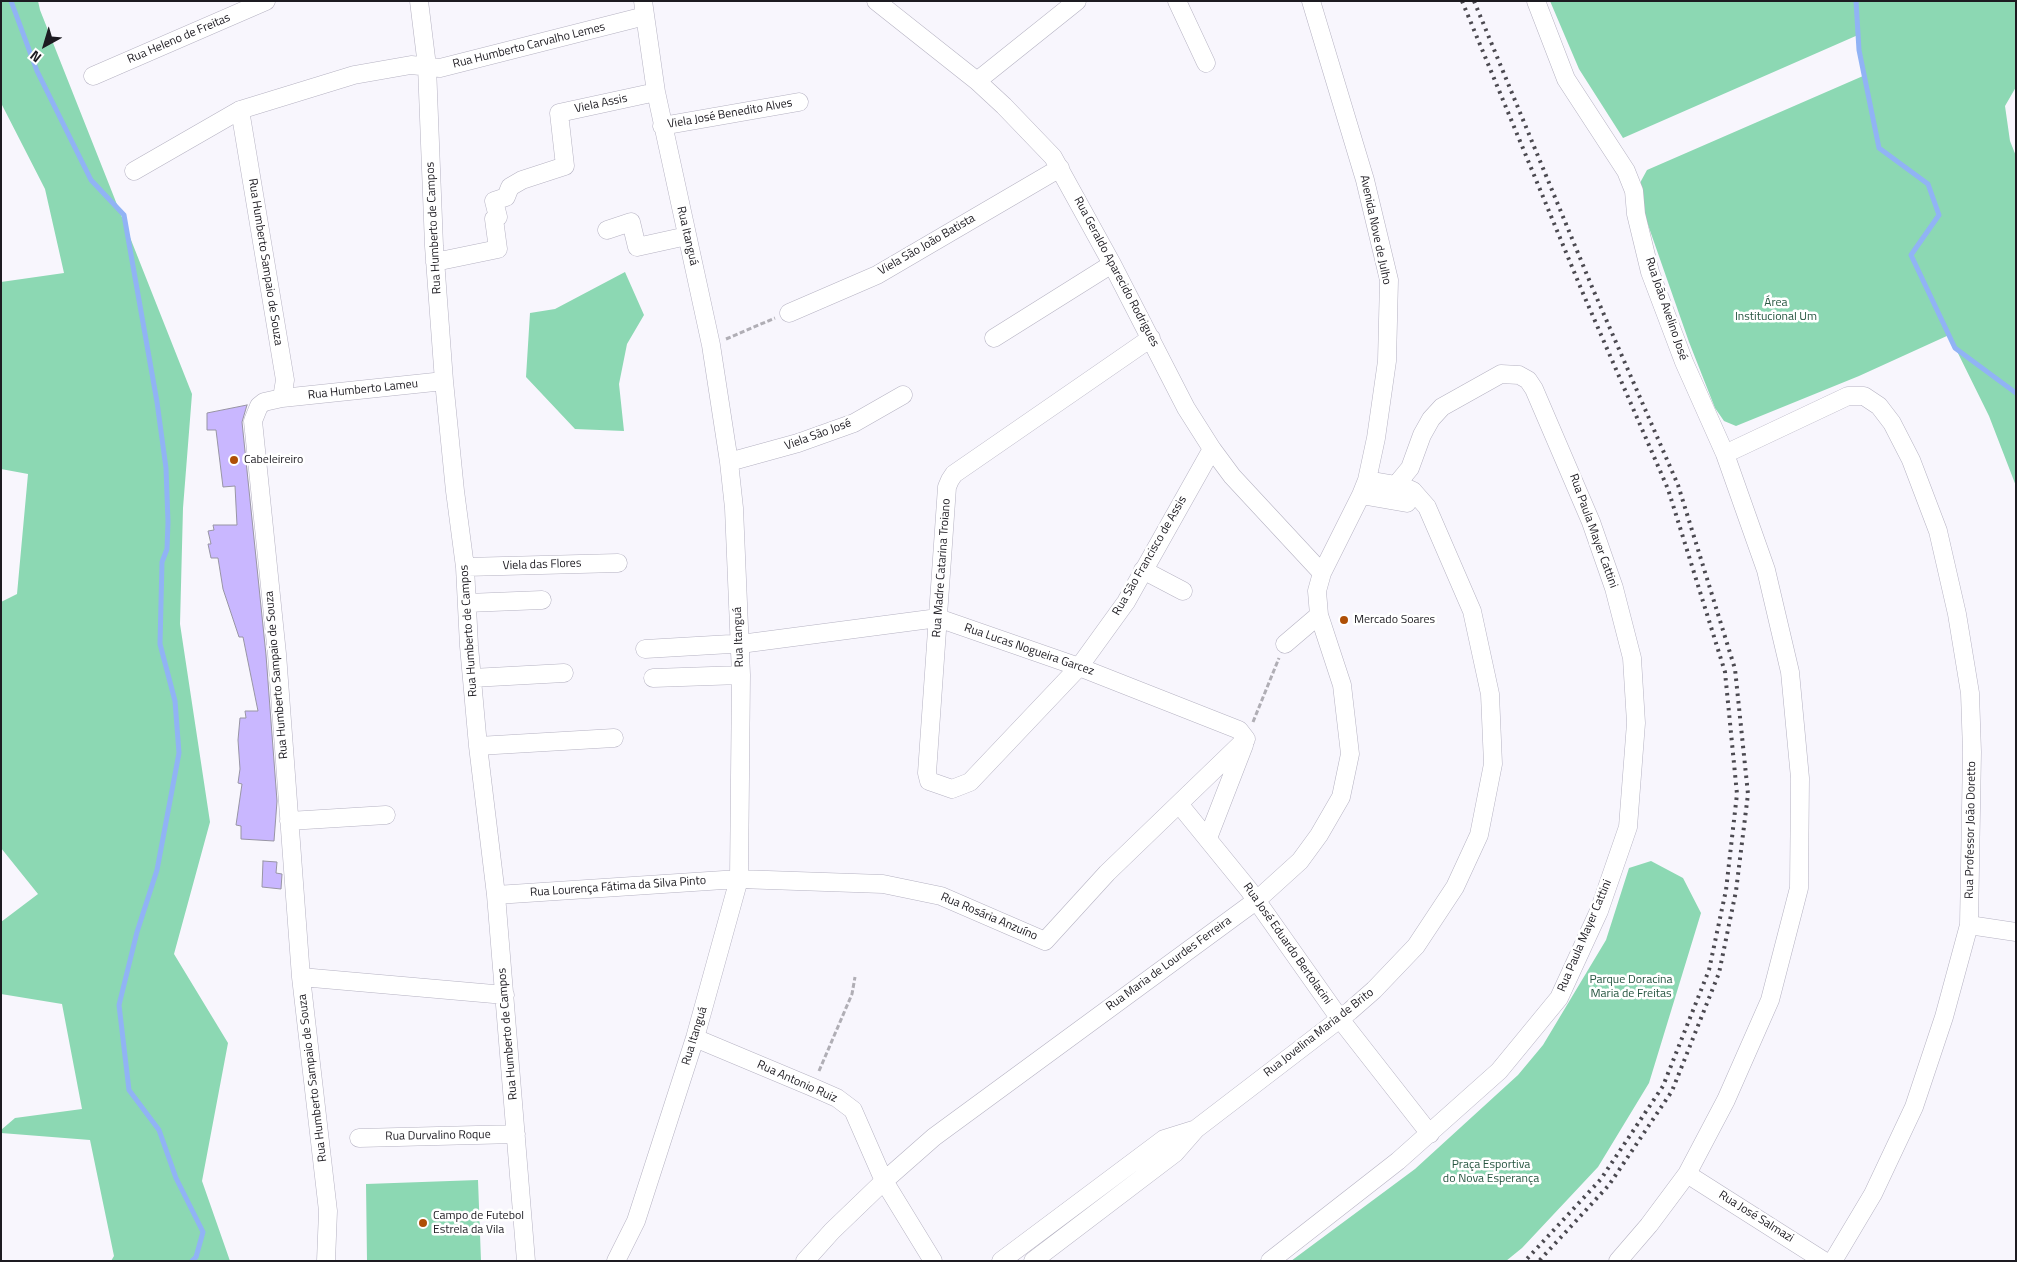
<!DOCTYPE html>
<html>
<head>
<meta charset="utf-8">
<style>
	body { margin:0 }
	#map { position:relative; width:2017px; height:1262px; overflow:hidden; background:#f8f6fd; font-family:"Titillium Web",sans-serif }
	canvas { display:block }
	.frame { position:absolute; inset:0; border:2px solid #1d1b21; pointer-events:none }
	.north { position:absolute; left:20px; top:20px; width:50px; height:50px; -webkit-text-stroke:4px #fff; paint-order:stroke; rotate:219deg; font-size:14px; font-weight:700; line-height:20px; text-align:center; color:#1d1b21 }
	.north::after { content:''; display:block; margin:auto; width:18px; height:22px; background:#1d1b21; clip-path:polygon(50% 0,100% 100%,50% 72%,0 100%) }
</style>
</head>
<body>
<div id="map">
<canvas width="2017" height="1262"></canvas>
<div class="frame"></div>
<div class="north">N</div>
</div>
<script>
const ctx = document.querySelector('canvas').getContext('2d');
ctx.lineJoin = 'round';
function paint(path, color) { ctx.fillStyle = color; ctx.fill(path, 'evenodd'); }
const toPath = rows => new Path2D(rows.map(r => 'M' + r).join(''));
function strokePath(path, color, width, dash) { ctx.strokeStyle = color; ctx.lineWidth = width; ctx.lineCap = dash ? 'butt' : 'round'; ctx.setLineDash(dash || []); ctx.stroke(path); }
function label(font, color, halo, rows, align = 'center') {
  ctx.font = font + ' "Titillium Web",sans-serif'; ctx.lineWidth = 5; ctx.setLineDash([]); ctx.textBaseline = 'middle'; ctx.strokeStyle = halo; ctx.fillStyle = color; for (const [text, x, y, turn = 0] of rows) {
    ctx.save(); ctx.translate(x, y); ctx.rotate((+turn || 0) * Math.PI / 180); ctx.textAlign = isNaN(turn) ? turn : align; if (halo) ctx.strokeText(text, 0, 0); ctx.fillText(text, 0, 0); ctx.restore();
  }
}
paint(toPath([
	[1,1,38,1,40,10,192,394,183,508,180,624,210,822,174,954,228,1043,202,1181,230,1261,111,1261,114,1256,90,1140,1,1133,1,1130,15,1118,82,1109,62,1004,1,994,1,922,38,894,1,848,1,602,17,594,28,474,1,469,1,282,64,273,45,189,1,103],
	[1550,1,2016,1,2016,87,2005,106,2010,141,2016,156,2016,486,1989,416,1949,335,1859,376,1736,426,1724,421,1715,408,1689,342,1640,202,1641,181,1647,170,1863,76,1858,35,1623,138,1579,69],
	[625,272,644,315,627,344,619,384,624,431,575,429,526,377,530,313,555,309],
	[1651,861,1683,878,1701,913,1649,1083,1598,1167,1522,1248,1506,1261,1291,1261,1415,1169,1518,1075,1543,1045,1606,940,1629,868],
	[478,1180,481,1261,367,1261,366,1184]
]), '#8cd8b3');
strokePath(toPath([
	[11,1,37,71,91,180,124,215,157,402,166,468,168,522,167,549,162,562,160,644,175,701,179,753,157,870,137,932,119,1005,129,1090,159,1130,176,1178,203,1232,196,1257,192,1261],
	[1856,1,1859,50,1879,148,1928,184,1939,215,1911,255,1955,348,2016,393]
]), '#91b3f5', 5);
const building = toPath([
	[247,405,242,422,266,655,277,801,274,841,241,839,241,826,236,825,242,784,238,783,240,769,238,740,240,718,246,718,245,711,258,711,243,637,239,637,223,589,218,558,211,558,208,544,211,544,208,531,214,530,213,525,237,525,235,486,223,487,216,430,207,430,207,413,247,405],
	[263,861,277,862,276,873,282,874,281,889,262,887,263,861]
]);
paint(building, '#c9b7ff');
strokePath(building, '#9895a4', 1);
const minor = toPath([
	[419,1,427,66,434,246,444,381,455,491,465,567,469,646,478,746,496,895,526,1261],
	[876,1,977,81,1004,106,1053,157,1112,264,1186,408,1212,449,1232,476,1322,573],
	[1177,1,1206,63],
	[1536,1,1566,79,1626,171,1634,191,1636,214,1650,272,1684,362,1725,454,1766,570,1790,672,1800,778,1799,888,1770,1000,1726,1100,1687,1174,1649,1225,1618,1261],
	[93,76,266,1],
	[977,81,1077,1],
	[240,110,285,380,282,398,264,402,259,406,253,421,277,654,301,977,328,1211,326,1261],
	[662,126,799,102],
	[134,171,240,110,354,75,411,65,440,68,645,16],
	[607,230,631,222,637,247,687,236],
	[435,262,498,249,494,219,498,217,494,201,506,197,510,187,522,180,565,166,559,113,656,92],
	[789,313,877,275,1060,168],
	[994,338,1112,264],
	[1151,338,954,474,950,480,947,487,927,773,929,781,952,789,970,782,1079,667,1126,602,1212,449],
	[282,398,444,381],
	[1725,454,1848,396,1864,396,1879,406,1892,423,1911,460,1938,531,1957,614,1970,693,1972,752,1969,925,1944,1017,1914,1107,1873,1194,1833,1261],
	[729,462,798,443,854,423,903,395],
	[1361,495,1407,503],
	[465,567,618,563],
	[1143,570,1183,591],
	[467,603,542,600],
	[1285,644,1319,615],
	[645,649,748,643,938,618,1079,667,1239,730,1246,739],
	[472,678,564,673],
	[653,678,741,675],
	[478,746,614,738],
	[1179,804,1249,890,1340,1019,1430,1134],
	[289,821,386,815],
	[1208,838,1244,745],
	[496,895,739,879,883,884,941,896,1045,941,1107,873,1246,739],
	[1969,925,2016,932],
	[301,977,505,995],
	[695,1038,812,1087,837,1098,853,1110,884,1181,933,1261],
	[359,1138,516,1134],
	[1687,1174,1824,1261],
	[616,1261,636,1221,695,1038,739,879,741,675,734,508,729,462,711,345,656,92,643,1],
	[805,1261,832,1231,884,1181,934,1137,1257,900,1300,861,1319,835,1341,797,1350,754,1342,685,1319,615,1317,591,1322,573,1361,495,1367,480,1376,438,1387,361,1389,280,1365,180,1311,1],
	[1001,1261,1164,1139,1196,1129],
	[1033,1261,1175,1153,1196,1129,1350,1011,1374,990,1416,946,1455,887,1479,835,1493,764,1490,694,1472,611,1427,507,1413,491,1402,486,1367,480],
	[1270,1261,1398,1161,1499,1071,1559,998,1599,911,1628,827,1636,723,1632,658,1614,588,1591,522,1534,389,1528,380,1519,375,1501,374,1442,407,1431,419,1422,435,1410,468,1396,485,1396,495,1405,502]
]);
strokePath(minor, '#b5b2c2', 19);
strokePath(toPath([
	[726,339,775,318],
	[1253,722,1279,658],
	[819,1071,852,994,855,977]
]), '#b0aeb5', 3, [5, 2.5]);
strokePath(minor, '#fff', 18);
strokePath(toPath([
	[1462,1,1582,291,1668,489,1725,672,1737,794,1726,890,1709,970,1663,1086,1601,1179,1525,1261],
	[1474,1,1592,287,1678,485,1735,669,1748,794,1736,891,1719,973,1672,1091,1609,1185,1539,1261]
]), '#4b4950', 4, [2.5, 5]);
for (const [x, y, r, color] of [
	[234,460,5,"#af4f06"],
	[1344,620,5,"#af4f06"],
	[423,1223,5,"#af4f06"]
]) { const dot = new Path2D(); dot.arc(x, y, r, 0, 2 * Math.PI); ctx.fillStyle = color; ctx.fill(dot); strokePath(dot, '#fff', 2); }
label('12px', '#1d1b21', '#fff', [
	["Rua Heleno de Freitas",179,39,-23],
	["Rua Humberto Carvalho Lemes",529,46,-14],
	["Viela Assis",601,104,-12],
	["Viela José Benedito Alves",730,114,-10],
	["Rua Humberto de Campos",434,228,-93],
	["Avenida Nove de Julho",1375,230,78],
	["Rua Itanguá",687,236,77],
	["Viela São João Batista",927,245,-30],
	["Rua Humberto Sampaio de Souza",265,262,81],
	["Rua Geraldo Aparecido Rodrigues",1116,272,62],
	["Rua João Avelino José",1666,309,71],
	["Rua Humberto Lameu",363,390,-6],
	["Viela São José",818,435,-20],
	["Rua Paula Mayer Cattini",1593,531,70],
	["Rua São Francisco de Assis",1150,556,-60],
	["Viela das Flores",542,565,-2],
	["Rua Madre Catarina Troiano",942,568,-86],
	["Rua Humberto de Campos",469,631,-94],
	["Rua Itanguá",739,637,-92],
	["Rua Lucas Nogueira Garcez",1029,650,19],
	["Rua Humberto Sampaio de Souza",277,675,-95],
	["Rua Professor João Doretto",1971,830,-89],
	["Rua Lourença Fátima da Silva Pinto",618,887,-4],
	["Rua Rosária Anzuíno",989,917,23],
	["Rua Paula Mayer Cattini",1585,936,-67],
	["Rua José Eduardo Bertolacini",1287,944,55],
	["Rua Maria de Lourdes Ferreira",1169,964,-36],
	["Rua Jovelina Maria de Brito",1319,1033,-38],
	["Rua Humberto de Campos",508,1034,-95],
	["Rua Itanguá",695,1036,-73],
	["Rua Humberto Sampaio de Souza",313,1078,-97],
	["Rua Antonio Ruiz",797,1082,24],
	["Rua Durvalino Roque",438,1136,-1],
	["Rua José Salmazi",1756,1217,32]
]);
label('12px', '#275641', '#fff', [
	["Área",1776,303],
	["Institucional Um",1776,317],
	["Parque Doracina",1631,980],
	["Maria de Freitas",1631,994],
	["Praça Esportiva",1491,1165],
	["do Nova Esperança",1491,1179]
]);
label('12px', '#1d1b21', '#fff', [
	["Cabeleireiro",244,460],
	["Mercado Soares",1354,620],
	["Campo de Futebol",433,1216],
	["Estrela da Vila",433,1230]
], 'left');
</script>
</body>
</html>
